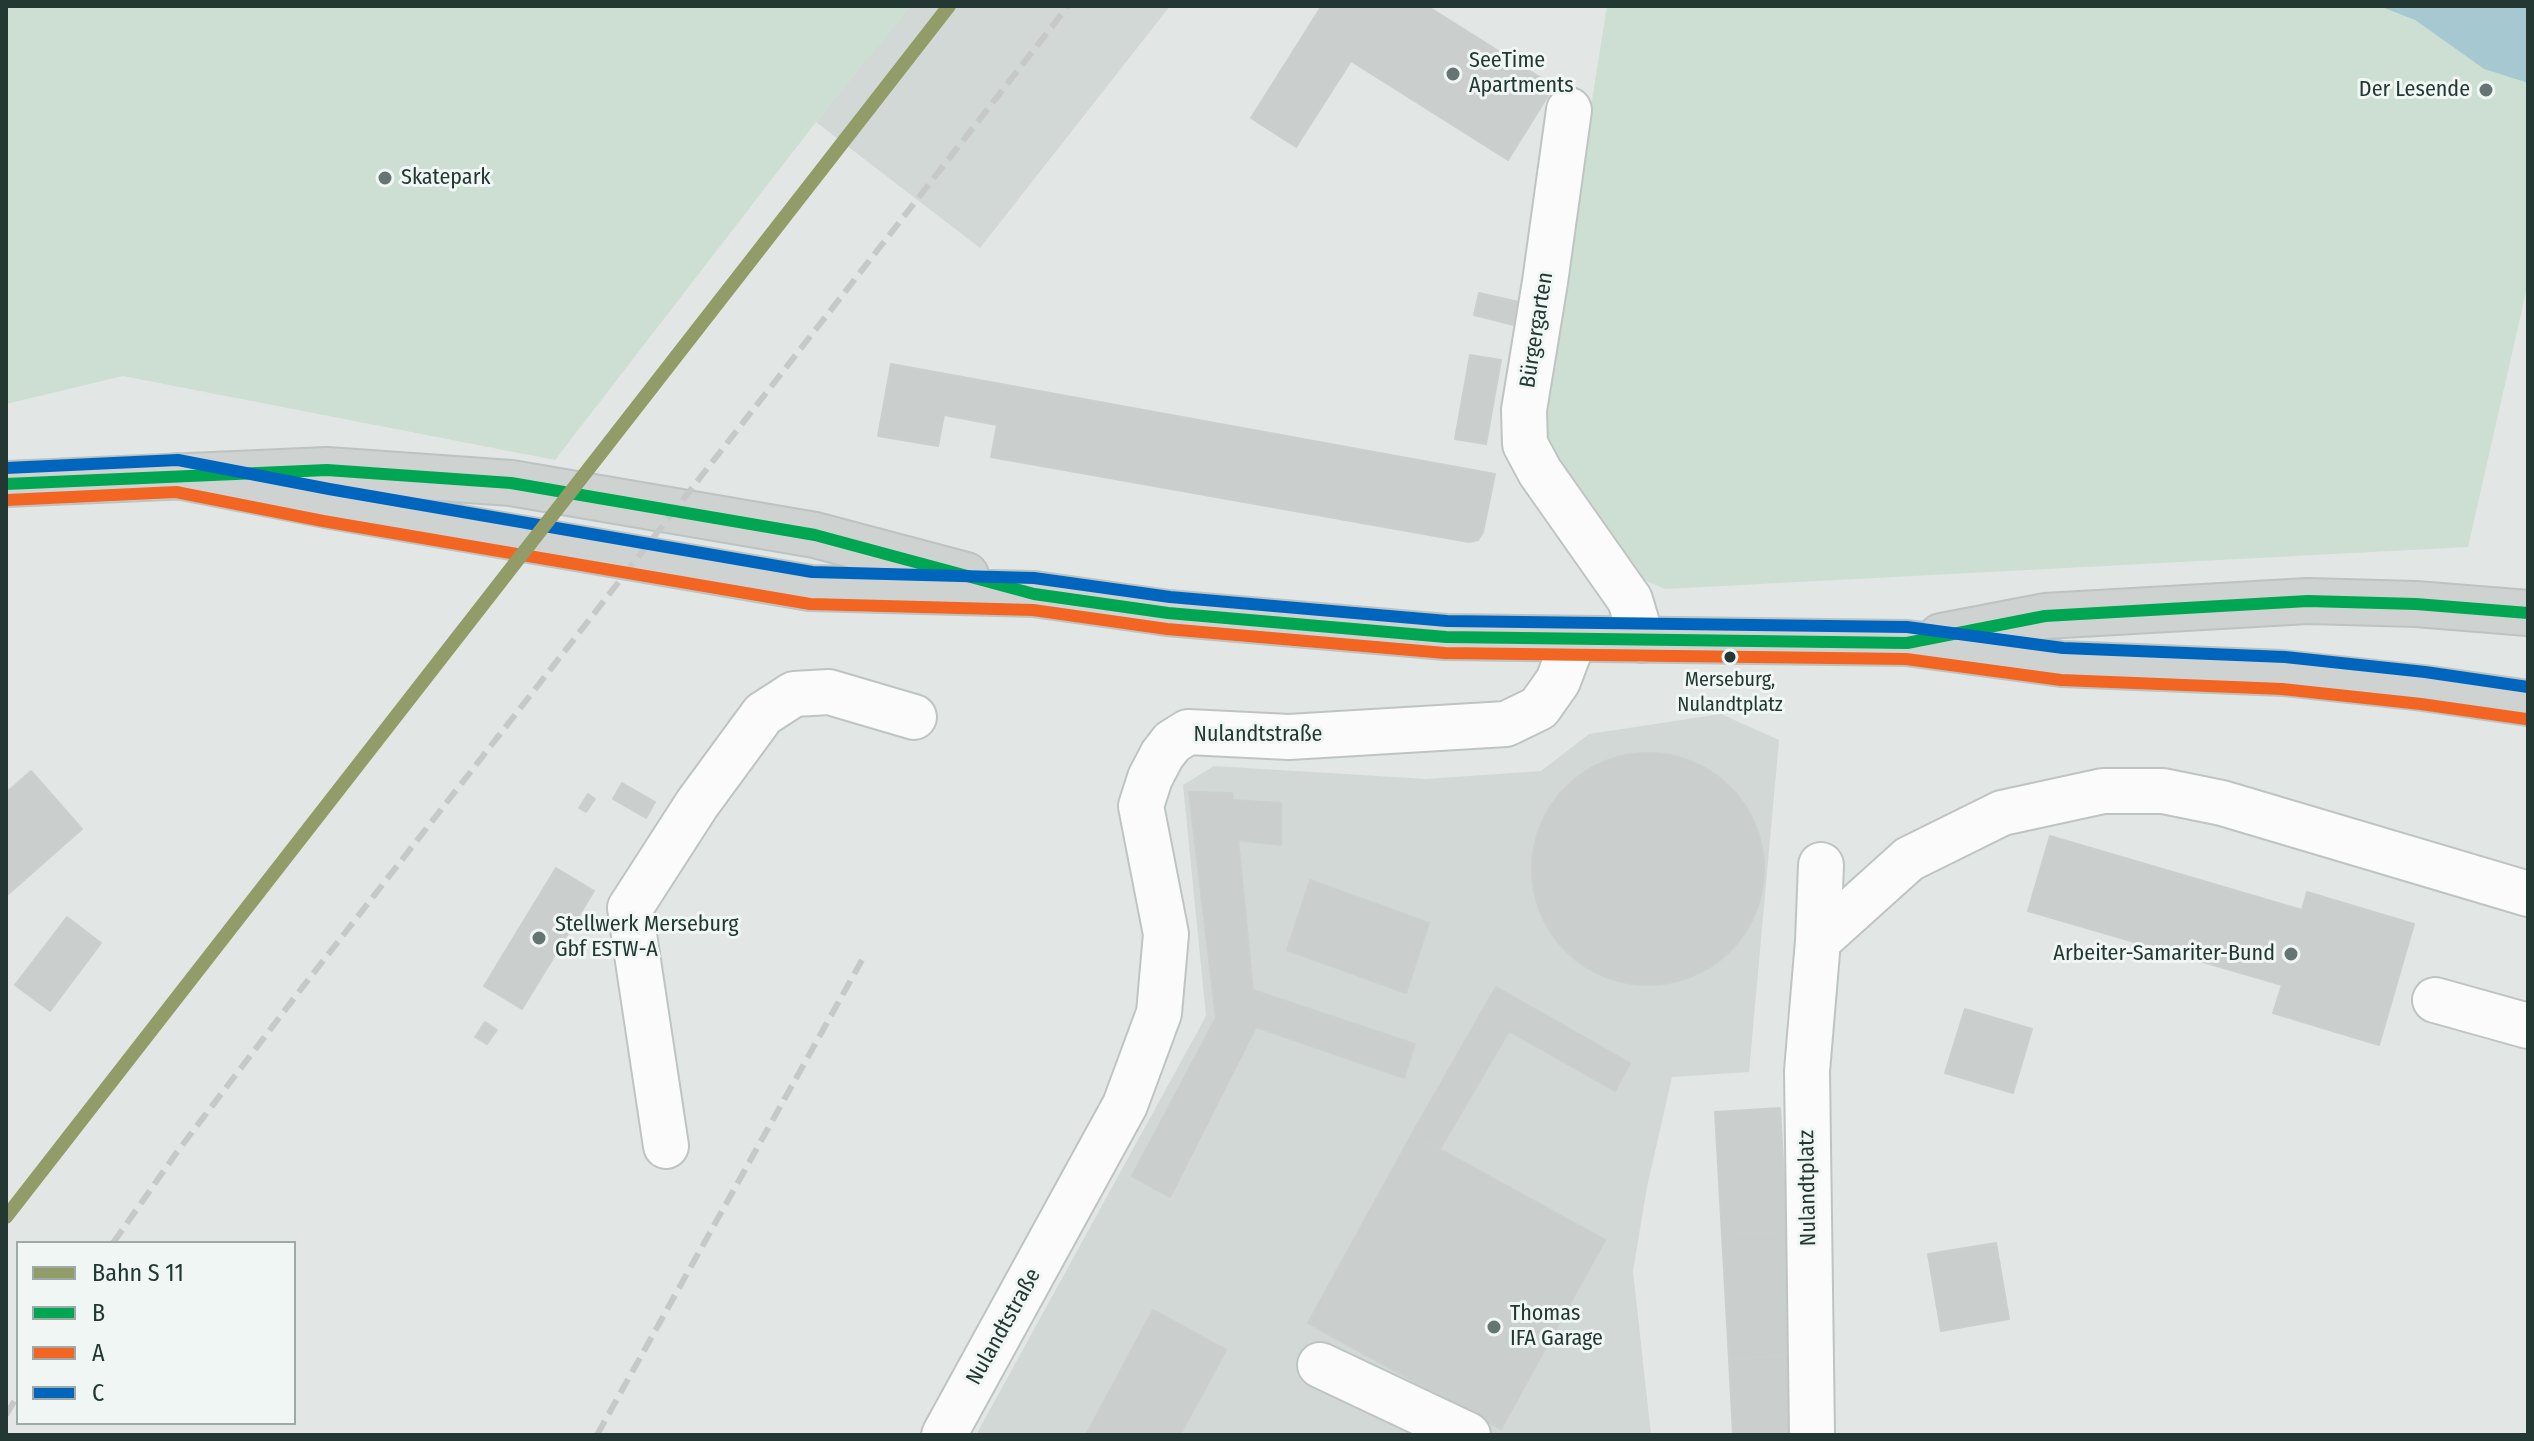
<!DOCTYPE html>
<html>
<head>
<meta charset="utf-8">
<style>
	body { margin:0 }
	#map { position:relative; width:2534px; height:1441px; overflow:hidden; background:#e2e7e5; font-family:"Fira Sans Condensed",sans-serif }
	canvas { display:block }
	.frame { position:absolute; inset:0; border:8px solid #233833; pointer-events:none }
	.legend { position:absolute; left:16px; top:1241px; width:280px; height:184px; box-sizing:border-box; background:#f0f6f4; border:2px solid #9eaaa7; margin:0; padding:10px 14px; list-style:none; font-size:24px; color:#233833 }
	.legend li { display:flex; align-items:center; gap:16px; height:40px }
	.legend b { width:40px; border:2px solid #9eaaa7 }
</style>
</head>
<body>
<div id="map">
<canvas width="2534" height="1441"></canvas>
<div class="frame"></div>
<ul class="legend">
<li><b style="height:10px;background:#919c68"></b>Bahn S 11</li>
<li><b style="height:10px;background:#00a651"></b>B</li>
<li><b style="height:10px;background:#f26522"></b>A</li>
<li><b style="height:10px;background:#0065bd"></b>C</li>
</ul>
</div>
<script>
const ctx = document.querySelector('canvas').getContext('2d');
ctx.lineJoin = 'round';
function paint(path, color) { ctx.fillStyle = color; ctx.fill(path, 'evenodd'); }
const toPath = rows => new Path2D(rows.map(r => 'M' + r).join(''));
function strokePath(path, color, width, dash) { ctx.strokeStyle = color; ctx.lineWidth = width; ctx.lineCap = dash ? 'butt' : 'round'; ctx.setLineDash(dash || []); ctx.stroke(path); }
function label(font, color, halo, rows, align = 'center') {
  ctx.font = font + ' "Fira Sans Condensed",sans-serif'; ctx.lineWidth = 6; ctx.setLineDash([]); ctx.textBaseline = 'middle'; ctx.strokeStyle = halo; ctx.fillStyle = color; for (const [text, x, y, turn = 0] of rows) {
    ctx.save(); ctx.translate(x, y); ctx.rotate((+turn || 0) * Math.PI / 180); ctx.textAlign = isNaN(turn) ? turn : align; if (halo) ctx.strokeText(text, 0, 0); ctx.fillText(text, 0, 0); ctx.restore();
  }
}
paint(toPath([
	[910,6,1170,6,980,248,816,122],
	[1721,714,1779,740,1749,1072,1672,1077,1647,1187,1633,1271,1651,1435,976,1435,1206,1016,1183,785,1214,766,1426,779,1541,771,1589,734]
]), '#d1d8d5');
paint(toPath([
	[6,6,911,6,816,122,555,460,123,376,6,404],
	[1607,6,2379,6,2415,20,2484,69,2528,83,2528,283,2468,547,1665,589,1635,576,1539,432]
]), '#cddfd3');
paint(toPath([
	[2379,6,2528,6,2528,83,2484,69,2415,20]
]), '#a6c9d1');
const building = toPath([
	[1320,6,1427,6,1554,86,1508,160,1351,61,1296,147,1251,118,1321,7,1320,6],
	[1479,293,1523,303,1518,326,1474,315,1479,293],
	[1470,355,1501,360,1486,444,1455,439,1470,355],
	[891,364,1495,474,1483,532,1478,540,1469,542,991,457,997,425,944,415,938,446,878,436,891,364],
	'1532 869a116 116 0 1 1 232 0a116 116 0 1 1-232 0Z',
	[31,771,82,829,6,896,6,793,31,771],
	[622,783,655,802,646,818,613,799,622,783],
	[1189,792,1232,793,1233,800,1281,803,1281,845,1238,840,1253,990,1415,1044,1404,1078,1256,1027,1170,1197,1132,1176,1216,1018,1189,792],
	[588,794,595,799,586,812,579,808,588,794],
	[2050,836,2302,910,2307,892,2414,924,2379,1045,2273,1013,2282,985,2028,911,2050,836],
	[556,868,594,891,522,1009,484,986,556,868],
	[1310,880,1429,923,1406,993,1287,950,1310,880],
	[67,917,101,943,50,1011,15,985,67,917],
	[1496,987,1630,1063,1615,1091,1509,1031,1440,1149,1412,1134,1496,987],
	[1965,1009,2032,1029,2013,1093,1945,1073,1965,1009],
	[485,1022,497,1030,487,1044,475,1037,485,1022],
	[1780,1108,1787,1232,1722,1235,1715,1112,1780,1108],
	[1412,1134,1605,1240,1501,1429,1308,1323,1412,1134],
	[1787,1232,1793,1355,1729,1359,1722,1235,1787,1232],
	[1996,1243,2009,1319,1941,1331,1928,1254,1996,1243],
	[1153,1310,1226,1350,1180,1435,1086,1435,1153,1310],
	[1793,1355,1798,1435,1733,1435,1729,1359,1793,1355]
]);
paint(building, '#cacecd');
strokePath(building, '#cbd0ce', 2);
const minor = toPath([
	[1569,110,1545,282,1524,410,1525,444,1540,472,1630,600,1642,640],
	[1818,941,1909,859,2002,813,2103,791,2163,791,2222,803,2528,894],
	[2435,1000,2528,1026],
	[666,1146,630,908,697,804,763,714,794,694,829,692,914,717],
	[1320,1365,1468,1435],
	[944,1435,1125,1105,1159,1013,1166,934,1141,806,1150,778,1162,755,1172,742,1188,732,1289,737,1506,724,1539,708,1558,681,1574,639],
	[1812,1435,1807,1071,1818,941,1821,865]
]);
const major = toPath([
	[177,476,326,505,810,588,1034,594,1168,613,1446,637,1907,643,2062,664,2283,673,2423,688,2528,703],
	[6,484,327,470,511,483,815,535,966,575],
	[1941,636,2045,616,2308,601,2416,604,2528,613]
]);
strokePath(minor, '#bfc4c2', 48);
strokePath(major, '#bcc3c1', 48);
strokePath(minor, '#fbfbfb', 44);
strokePath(major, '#ced3d2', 44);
strokePath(toPath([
	[113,1243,177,1152,298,993,1068,6],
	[6,1415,18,1395],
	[597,1435,862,960]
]), '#c6c9c8', 6, [16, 8]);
strokePath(toPath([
	[6,484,327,470,511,483,815,535,1034,594,1168,613,1446,637,1907,643,2045,616,2308,601,2416,604,2528,613]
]), '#00a651', 12);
strokePath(toPath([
	[7,500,176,492,323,521,810,604,1033,610,1167,629,1445,653,1906,659,2061,680,2282,689,2421,704,2526,719]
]), '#f26522', 12);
strokePath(toPath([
	[6,468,178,460,329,489,812,572,1034,578,1170,597,1447,621,1907,627,2063,648,2285,657,2425,672,2528,687]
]), '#0065bd', 12);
strokePath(toPath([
	[6,1217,949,6]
]), '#919c68', 14);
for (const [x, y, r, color] of [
	[1453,74,8,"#667571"],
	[2486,90,8,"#667571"],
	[385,178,8,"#667571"],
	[1730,657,7,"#233833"],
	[539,938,8,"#667571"],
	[2291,954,8,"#667571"],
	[1494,1327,8,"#667571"]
]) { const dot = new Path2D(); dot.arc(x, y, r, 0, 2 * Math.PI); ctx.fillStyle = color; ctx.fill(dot); strokePath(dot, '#f0f6f4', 3); }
label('20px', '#233833', '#f0f6f4', [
	["Merseburg,",1730,680],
	["Nulandtplatz",1730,705]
]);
label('22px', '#233833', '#f0f6f4', [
	["SeeTime",1469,61],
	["Apartments",1469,86],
	["Der Lesende",2470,90,"right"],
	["Skatepark",401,178],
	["Stellwerk Merseburg",555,925],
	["Gbf ESTW-A",555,950],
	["Arbeiter-Samariter-Bund",2275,954,"right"],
	["Thomas",1510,1314],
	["IFA Garage",1510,1339]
], 'left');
label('22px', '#233833', '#f0f6f4', [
	["Bürgergarten",1537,330,-81],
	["Nulandtstraße",1258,735],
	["Nulandtplatz",1808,1188,-91],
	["Nulandtstraße",1004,1327,-61]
]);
</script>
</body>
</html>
